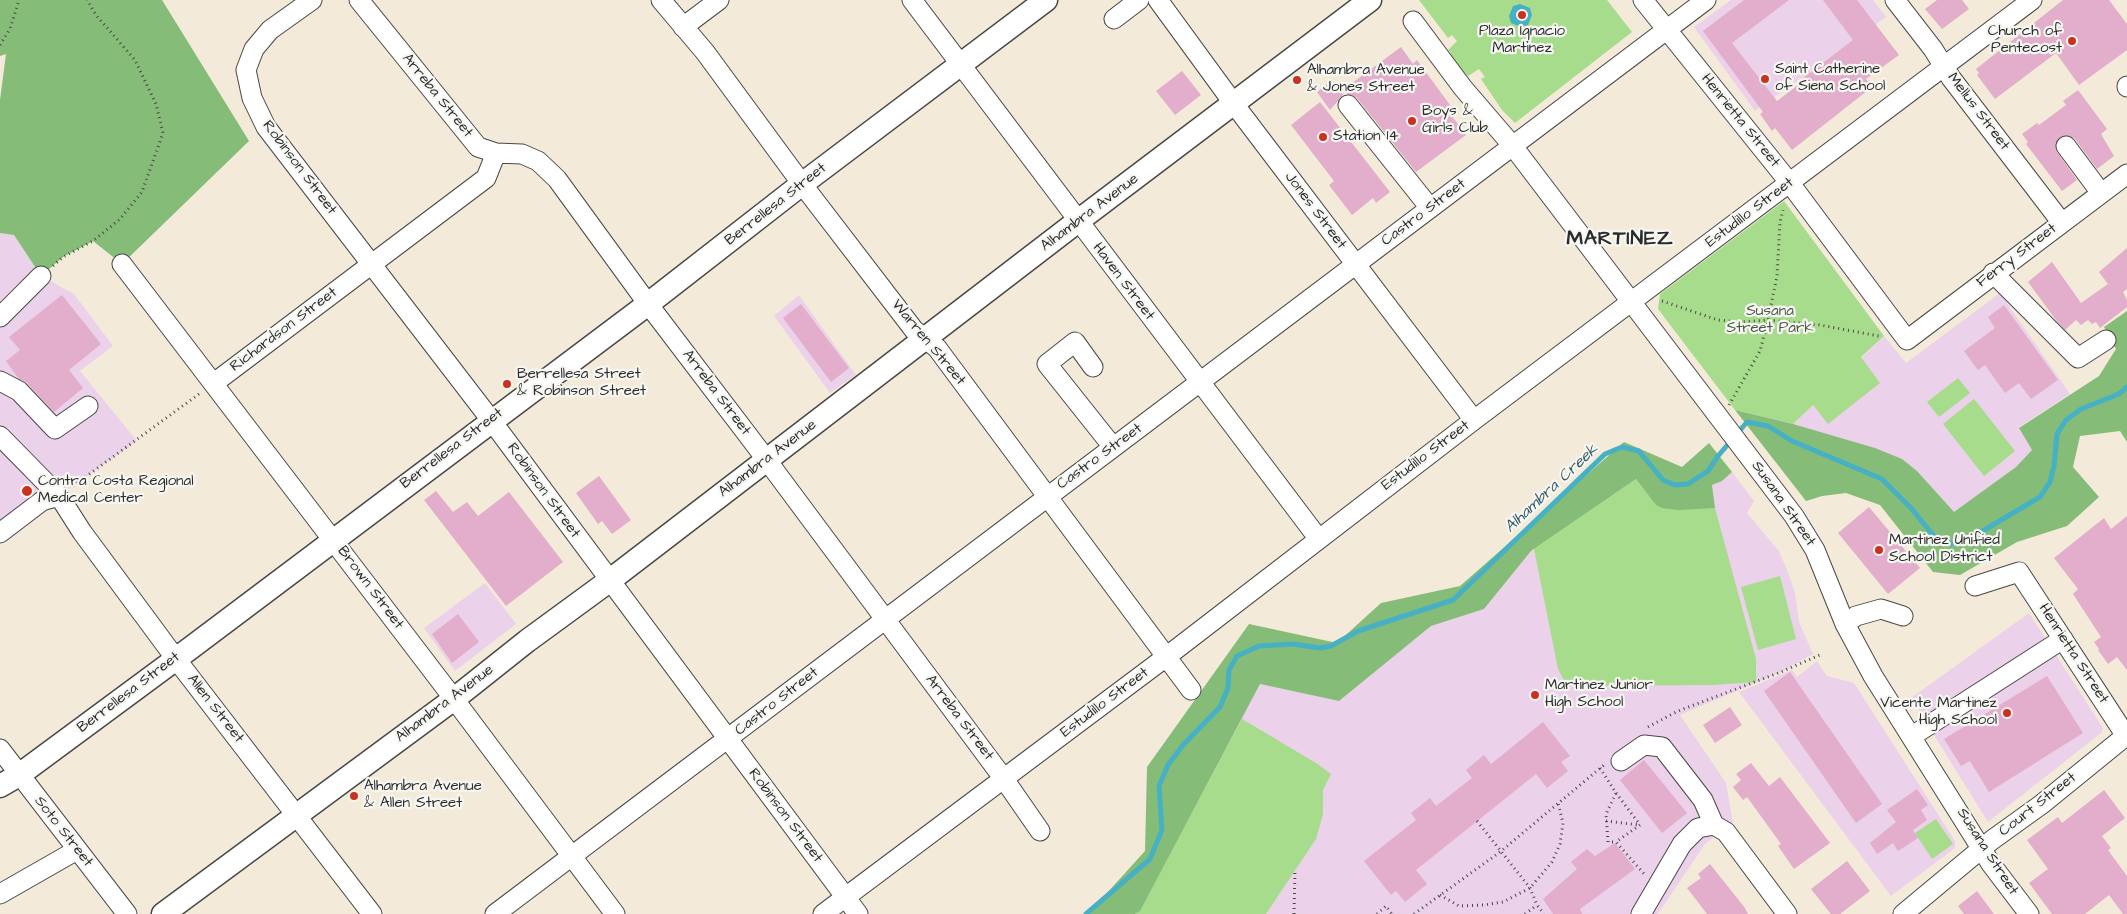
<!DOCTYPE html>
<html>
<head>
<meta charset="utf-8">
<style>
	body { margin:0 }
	canvas { display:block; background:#f4ead9 }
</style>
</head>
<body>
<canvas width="2127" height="914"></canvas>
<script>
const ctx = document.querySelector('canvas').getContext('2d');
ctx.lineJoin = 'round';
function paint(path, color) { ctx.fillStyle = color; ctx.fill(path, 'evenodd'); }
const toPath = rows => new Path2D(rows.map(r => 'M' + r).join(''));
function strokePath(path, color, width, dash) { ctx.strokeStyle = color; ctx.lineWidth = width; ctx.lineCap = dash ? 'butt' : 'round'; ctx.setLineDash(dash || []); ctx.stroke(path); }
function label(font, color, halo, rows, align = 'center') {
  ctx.font = font + ' "Architects Daughter",sans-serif'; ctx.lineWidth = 4.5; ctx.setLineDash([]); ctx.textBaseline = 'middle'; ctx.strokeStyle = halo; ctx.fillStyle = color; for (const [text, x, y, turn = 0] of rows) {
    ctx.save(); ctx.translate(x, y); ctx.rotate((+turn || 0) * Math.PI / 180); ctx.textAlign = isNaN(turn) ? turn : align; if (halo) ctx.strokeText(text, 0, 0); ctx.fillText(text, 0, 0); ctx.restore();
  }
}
paint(toPath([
	[1731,0,1873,0,1886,17,1755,111,1694,27],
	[0,233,14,235,41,276,74,294,113,346,80,371,137,441,59,496,0,541],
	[2000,293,2070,394,2019,427,2032,450,2016,467,1954,513,1917,471,1793,424,1884,336,1906,363],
	[799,295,856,375,830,393,774,316],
	[1732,472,1754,501,1747,513,1779,551,1787,570,1795,593,1799,622,1813,654,1781,672,1680,715,1726,783,1733,823,1705,844,1658,914,1136,914,1140,910,1260,684,1339,701,1431,626,1484,609,1531,551,1715,508,1712,485,1722,481],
	[485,583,516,624,455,671,424,628],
	[2029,613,2103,728,2101,733,1988,822,1911,698],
	[1817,661,1827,676,1854,683,1955,841,1955,848,1891,896,1739,692,1792,670,1797,677]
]), '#ecd1ea');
paint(toPath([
	[1419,0,1607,0,1632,32,1515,123,1502,110,1481,79,1485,77,1479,69,1468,76,1465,73,1461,76,1446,57,1451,53,1448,50,1457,41,1452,35,1448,38],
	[1784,201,1884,336,1861,357,1880,383,1828,424,1813,405,1793,424,1735,410,1658,309,1660,294],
	[1958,378,1970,393,1939,417,1927,402],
	[1974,399,2015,451,1984,476,1943,424],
	[1636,479,1656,504,1715,508,1756,659,1756,682,1713,685,1567,686,1558,669,1534,549],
	[1780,576,1796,639,1758,650,1741,587],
	[1242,719,1316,763,1331,774,1323,790,1323,814,1316,839,1266,914,1136,914,1140,910],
	[1936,819,1953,844,1932,859,1915,833]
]), '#a7dc8c');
paint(toPath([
	[0,0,162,0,249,141,122,264,93,241,63,257,41,276,14,235,0,233,0,100,6,54,0,56],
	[2127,311,2127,442,2120,431,2080,436,2073,467,2099,497,2067,526,2017,542,1960,575,1933,572,1880,505,1846,493,1822,496,1806,501,1735,410,1793,424,1875,448,1902,459,1917,471,1954,512,2016,467,2032,450,2019,428,2099,376,2116,349,2104,327],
	[1624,442,1682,467,1709,443,1732,472,1722,481,1712,485,1715,508,1678,510,1662,508,1656,505,1636,479,1531,551,1484,609,1431,626,1339,701,1260,684,1140,911,1135,914,1088,914,1145,851,1147,767,1249,624,1337,643,1381,603,1460,586]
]), '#85bc78');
paint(toPath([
	[1520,4,1530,8,1532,15,1528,25,1521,27,1511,23,1509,16,1513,6]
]), '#46b1c5');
strokePath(toPath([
	[1086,914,1150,859,1162,830,1159,786,1168,765,1183,745,1220,707,1228,688,1229,670,1237,656,1259,646,1293,644,1320,648,1331,646,1358,631,1453,600,1605,454,1622,447,1639,451,1663,480,1675,485,1688,484,1708,471,1718,456,1747,422,1768,426,1792,441,1882,479,1911,508,1938,541,1948,544,1964,542,2040,497,2050,482,2054,466,2057,434,2066,420,2081,409,2119,394,2127,387]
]), '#46b1c5', 5);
paint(toPath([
	[1744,0,1789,0,1732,43,1777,101,1802,82,1800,80,1853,40,1823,0,1857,0,1899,55,1866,79,1872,87,1792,150,1775,128,1772,131,1760,114,1763,112,1703,31],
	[1937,0,1962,0,1969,9,1942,29,1925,9],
	[2063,0,2109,0,2127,24,2127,50,2079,85,2056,53,1995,99,1977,75,1979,73,1976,69],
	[1401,47,1413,64,1417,60,1450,105,1446,108,1466,135,1416,172,1357,98,1347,94,1344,89],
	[1182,71,1201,95,1175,115,1156,91],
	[1332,80,1343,95,1330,110,1317,92],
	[2078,90,2107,129,2101,134,2114,156,2097,169,2075,139,2070,136,2060,137,2056,142,2057,152,2077,180,2062,191,2026,144,2028,142,2022,134,2037,123,2039,125,2066,105,2063,101],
	[1320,102,1390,192,1376,203,1373,198,1352,215,1329,185,1334,181,1291,125],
	[2127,248,2127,289,2123,292,2127,300,2127,307,2100,328,2096,322,2092,324,2088,320,2081,325,2076,320,2065,330,2056,320,2028,282,2052,262,2081,303,2108,284,2099,272],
	[62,295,101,344,69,370,83,388,54,412,27,383,19,379,6,361,20,350,9,337],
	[801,304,849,368,831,382,783,318],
	[2004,305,2058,380,2031,399,2019,383,2005,393,1985,365,1978,370,1964,351,1995,328,1988,317],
	[599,476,631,520,612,534,602,521,598,524,576,493],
	[436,491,453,512,467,502,478,516,509,492,563,562,506,606,424,500],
	[1869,507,1920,568,1888,594,1838,533],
	[2127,516,2127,670,2117,657,2108,664,2098,650,2099,649,2094,642,2101,637,2073,594,2078,589,2054,558,2104,518,2111,529],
	[458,614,479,642,452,663,432,634],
	[1790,672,1882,804,1856,823,1764,691],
	[2047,676,2083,733,1989,792,1970,761,1961,766,1944,739],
	[1730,707,1742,725,1715,743,1703,725],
	[1543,722,1570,756,1561,762,1568,771,1547,788,1536,774,1416,870,1427,884,1405,902,1396,891,1391,895,1364,861,1416,820,1411,813,1430,798,1436,806,1472,778,1466,770,1484,755,1491,764],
	[1644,760,1687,813,1662,833,1620,780],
	[1751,763,1769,786,1780,777,1830,843,1794,869,1778,846,1781,844,1755,808,1747,797,1743,800,1733,787,1741,780,1736,774],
	[1917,789,1928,805,1921,810,1927,820,1913,830,1918,838,1898,851,1893,843,1877,854,1870,843,1896,822,1887,810],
	[2104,790,2125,818,2102,836,2111,848,2108,850,2127,876,2127,914,2123,914,2109,895,2085,914,2052,914,2029,883,2048,869,2027,840,2058,817,2062,823],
	[1615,843,1635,869,1580,909,1582,914,1553,914,1543,899,1577,869,1571,862,1587,849,1595,856],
	[1847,861,1870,891,1840,914,1831,914,1811,889],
	[1710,864,1745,908,1748,914,1707,914,1687,888,1701,878,1698,874],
	[1977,891,1994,914,1964,914,1958,906]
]), '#e2aecb');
const minor = toPath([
	[312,0,270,30,254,49,246,70,252,98,266,127,491,420,858,914],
	[359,0,478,147,496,153,522,154,538,161,557,179,648,304,766,459,1004,779,1040,831],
	[661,0,705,52,802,184,914,330,937,348,1191,690],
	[912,0,1318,538],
	[1158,0,1234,104,1474,420],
	[1643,0,1789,182,1907,340,2127,174],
	[1895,0,1933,49,1951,78,2062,223],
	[1114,19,1139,0],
	[1413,21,1463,88,1512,145,1794,516,1815,550,1845,624,1873,676,1991,864,2029,914],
	[683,27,719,0],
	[2127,86,2127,87],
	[1348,105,1430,208],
	[2066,146,2101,193],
	[122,264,454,699,615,914],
	[1993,273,2078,358,2106,340],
	[0,317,41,276],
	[1093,367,1075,342,1047,364,1113,447],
	[0,381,19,391,55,429,88,406],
	[214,383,486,178,496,153],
	[0,436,59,496,82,532,176,659,372,914],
	[0,533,42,501,59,496],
	[1975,586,2019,572,2126,736],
	[1845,624,1856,616,1881,609,1903,616],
	[1912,736,2063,639],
	[0,749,127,914],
	[1621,761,1644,745,1662,747,1703,800,1714,825],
	[1714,825,1726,832,1787,914],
	[0,894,77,850],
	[495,914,1706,0],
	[823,914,1166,657,1474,420,2032,0],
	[1641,914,1682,844,1698,828,1714,825],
	[1903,914,1992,840,2042,804,2127,735]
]);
const major = toPath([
	[0,786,19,775,176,659,648,304,802,184,1046,0],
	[163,914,454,699,527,641,609,581,1078,221,1370,0]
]);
strokePath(minor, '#494845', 21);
strokePath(major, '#494845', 25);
strokePath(toPath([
	[0,45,10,29,19,0],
	[53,266,63,257,93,241,120,219,142,192,163,133,156,104,135,60,96,15,87,0],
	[1662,301,1718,320,1742,322,1768,320,1777,276,1780,222,1783,210],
	[1729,405,1760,351,1768,320,1820,325,1879,336,1881,335],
	[73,486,199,394],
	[1648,727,1678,711,1781,672,1822,654],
	[1600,768,1616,793,1606,814,1608,842,1616,842,1645,875],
	[1616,793,1640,825,1616,842],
	[1477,821,1530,888,1537,905,1544,914],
	[1606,821,1639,825],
	[1440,895,1459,906,1484,905,1503,902,1530,888,1552,862,1560,844,1563,823,1558,803],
	[1294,914,1295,869],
	[1377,914,1386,906,1392,914],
	[1414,914,1500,852,1604,765],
	[1525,914,1537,905]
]), '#494845', 3, [1, 4]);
strokePath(minor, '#fff', 19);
strokePath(major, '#fff', 22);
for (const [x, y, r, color] of [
	[1522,15,5,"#c8321e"],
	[2072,41,5,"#c8321e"],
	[1765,79,5,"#c8321e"],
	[1297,80,5,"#c8321e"],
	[1412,121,5,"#c8321e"],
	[1323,137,5,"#c8321e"],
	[507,384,5,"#c8321e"],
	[27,491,6,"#c8321e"],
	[1879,550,5,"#c8321e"],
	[1535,695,5,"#c8321e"],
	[2007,713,5,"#c8321e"],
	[354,796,5,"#c8321e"]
]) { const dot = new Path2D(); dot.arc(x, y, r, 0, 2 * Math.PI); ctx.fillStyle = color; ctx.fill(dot); strokePath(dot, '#f6f6f2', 2); }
label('15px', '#2b2b2b', '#f6f6f2', [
	["Plaza Ignacio",1522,32,"center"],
	["Martinez",1522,49,"center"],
	["Church of",2062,32,"right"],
	["Pentecost",2062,49,"right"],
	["Saint Catherine",1775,70],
	["of Siena School",1775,87],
	["Alhambra Avenue",1307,71],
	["& Jones Street",1307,88],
	["Boys &",1422,112],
	["Girls Club",1422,129],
	["Station 14",1333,137],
	["Berrellesa Street",517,375],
	["& Robinson Street",517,392],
	["Contra Costa Regional",38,482],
	["Medical Center",38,499],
	["Martinez Unified",1889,541],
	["School District",1889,558],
	["Martinez Junior",1545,686],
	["High School",1545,703],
	["Vicente Martinez",1997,704,"right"],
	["High School",1997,721,"right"],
	["Alhambra Avenue",364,787],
	["& Allen Street",364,804]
], 'left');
label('15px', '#2b2b2b', '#f6f6f2', [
	["Arreba Street",437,96,51],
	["Mellus Street",1978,112,53],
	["Henrietta Street",1740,121,51],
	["Robinson Street",299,168,53],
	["Berrellesa Street",776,205,-38],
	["Jones Street",1315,211,53],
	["Alhambra Avenue",1090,213,-37],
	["Castro Street",1424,213,-37],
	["Estudillo Street",1750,213,-37],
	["Ferry Street",2017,256,-37],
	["Haven Street",1123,282,53],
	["Richardson Street",284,330,-37],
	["Warren Street",928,343,50],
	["Arreba Street",716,393,53],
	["Berrellesa Street",452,449,-37],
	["Estudillo Street",1426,456,-37],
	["Castro Street",1100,457,-36],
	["Alhambra Avenue",768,459,-37],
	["Robinson Street",543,491,54],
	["Susana Street",1783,504,55],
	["Brown Street",370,588,53],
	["Henrietta Street",2073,654,57],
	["Berrellesa Street",129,693,-37],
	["Castro Street",777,702,-38],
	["Estudillo Street",1105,703,-37],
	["Alhambra Avenue",445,704,-37],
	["Allen Street",215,709,52],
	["Arreba Street",959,718,53],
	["Court Street",2038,805,-38],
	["Robinson Street",785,816,53],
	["Soto Street",63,832,52],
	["Susana Street",1987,852,57]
]);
label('15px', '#4a5743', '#f6f6f2', [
	["Susana",1770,312],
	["Street Park",1770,329]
]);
label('italic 16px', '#345a61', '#f6f6f2', [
	["Alhambra Creek",1552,489,-43]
]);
ctx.letterSpacing = '1px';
label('bold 20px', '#2b2b2b', '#f6f6f2', [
	["MARTINEZ",1620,240]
]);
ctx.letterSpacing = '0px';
</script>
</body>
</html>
